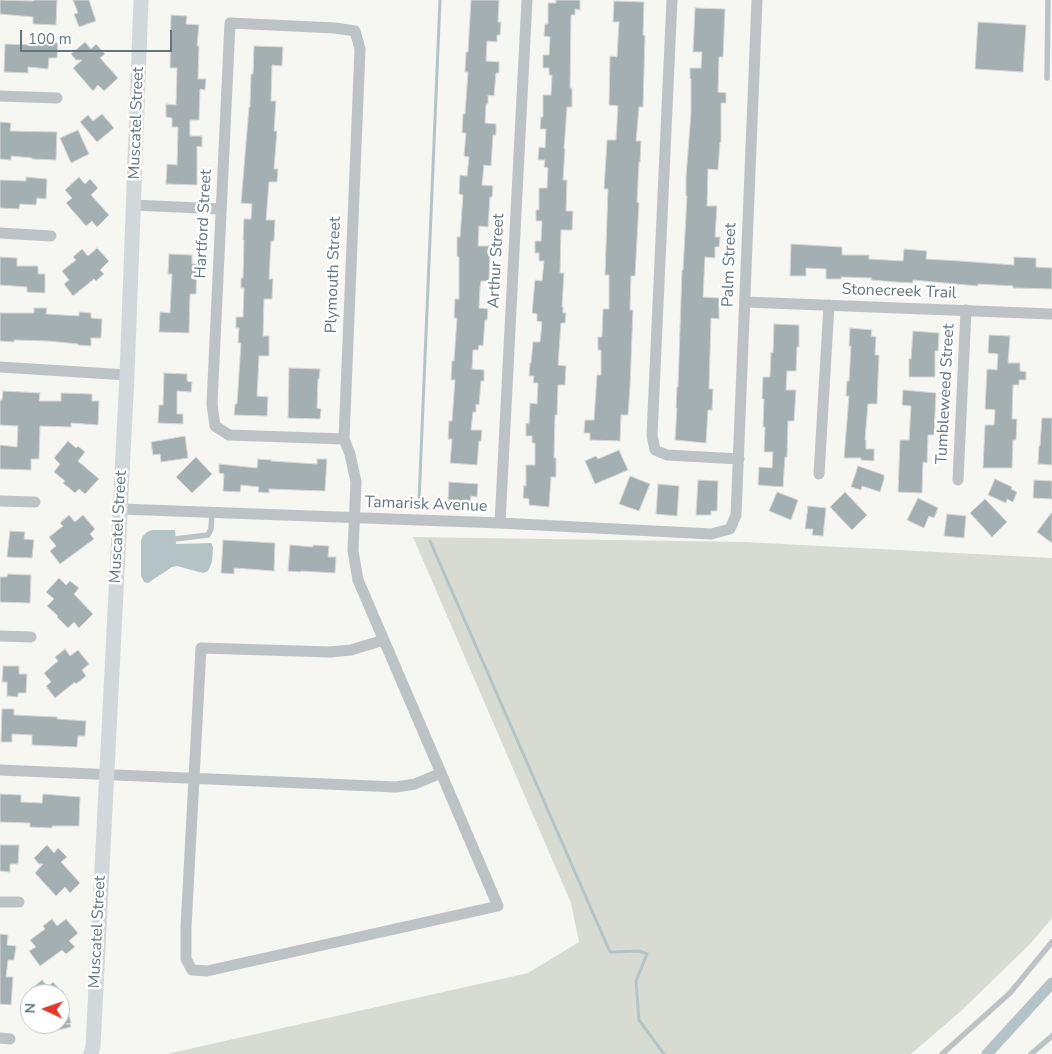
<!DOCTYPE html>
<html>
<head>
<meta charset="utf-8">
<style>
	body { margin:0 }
	#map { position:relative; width:1052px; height:1054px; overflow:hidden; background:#f6f6f3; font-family:"Nunito Sans",sans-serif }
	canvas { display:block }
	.north { position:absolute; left:20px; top:984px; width:50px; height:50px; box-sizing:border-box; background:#fff; border:1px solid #c0c8cb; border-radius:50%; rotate:273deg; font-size:14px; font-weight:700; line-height:20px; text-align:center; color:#62767d }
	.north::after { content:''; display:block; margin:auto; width:18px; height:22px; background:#dd3a2c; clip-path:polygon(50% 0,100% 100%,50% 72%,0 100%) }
	.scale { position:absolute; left:20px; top:30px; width:152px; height:22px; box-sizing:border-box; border:2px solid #62767d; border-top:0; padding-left:6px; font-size:15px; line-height:18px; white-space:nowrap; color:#62767d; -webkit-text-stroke:4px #fff; paint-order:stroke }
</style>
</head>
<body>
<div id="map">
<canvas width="1052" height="1054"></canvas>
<div class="north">N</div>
<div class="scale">100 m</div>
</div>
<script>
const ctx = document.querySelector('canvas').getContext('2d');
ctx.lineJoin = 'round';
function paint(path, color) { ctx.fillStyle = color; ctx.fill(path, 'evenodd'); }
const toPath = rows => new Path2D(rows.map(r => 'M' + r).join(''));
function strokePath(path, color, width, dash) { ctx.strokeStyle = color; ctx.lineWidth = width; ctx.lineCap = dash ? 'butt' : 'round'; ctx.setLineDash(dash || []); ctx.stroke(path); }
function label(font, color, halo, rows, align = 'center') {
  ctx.font = font + ' "Nunito Sans",sans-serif'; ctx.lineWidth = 5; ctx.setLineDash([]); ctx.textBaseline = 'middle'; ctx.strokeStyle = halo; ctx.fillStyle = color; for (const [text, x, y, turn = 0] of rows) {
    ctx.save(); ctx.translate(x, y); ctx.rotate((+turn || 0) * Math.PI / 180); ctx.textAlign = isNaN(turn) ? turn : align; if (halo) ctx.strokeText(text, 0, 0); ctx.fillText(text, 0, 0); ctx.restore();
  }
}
paint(toPath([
	[413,537,744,542,1052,558,1052,918,1030,944,961,1011,911,1054,167,1054,528,973,579,942,571,903]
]), '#d7dbd2');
paint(toPath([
	[152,530,175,530,176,544,211,543,213,547,212,562,208,571,203,573,177,566,172,567,148,583,144,582,141,576,141,541,143,536,147,532]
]), '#b4c4c6');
strokePath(toPath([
	[419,501,440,0],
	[430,541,610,952,639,951,647,954,636,981,639,1020,664,1054]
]), '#b4c4c6', 3);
strokePath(toPath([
	[987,1054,1052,983]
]), '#b4c4c6', 11);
const building = toPath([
	[0,0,34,1,34,0,57,0,56,25,33,24,33,17,0,14,0,0],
	[73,0,89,0,96,21,79,27,74,14,78,13,73,0],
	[471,0,499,0,498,22,501,22,500,35,497,35,497,42,487,41,486,61,499,62,499,73,496,73,494,96,488,95,488,104,486,104,485,123,496,124,496,135,493,135,491,166,484,165,482,185,493,186,492,197,490,197,488,227,479,226,478,246,490,246,489,281,481,281,480,288,479,308,488,309,487,320,485,320,483,346,479,345,478,350,473,350,472,369,484,370,484,381,481,381,479,405,476,404,476,412,473,412,471,430,482,430,481,441,479,441,477,465,450,463,452,439,448,439,449,421,452,421,455,380,451,380,452,361,454,361,457,318,454,318,455,299,459,299,459,257,457,256,457,237,460,237,463,195,459,194,460,175,467,176,469,157,464,156,466,133,462,133,463,114,465,114,468,72,465,72,466,52,468,52,471,0],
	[556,0,580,0,580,10,575,9,575,15,571,15,570,88,572,88,572,107,567,107,564,149,565,149,563,180,567,180,566,211,573,211,572,230,561,230,560,273,564,273,562,307,563,307,563,313,566,313,565,323,561,323,558,365,566,366,565,385,558,385,557,415,555,415,554,458,556,458,556,477,551,477,549,507,529,505,529,499,523,498,524,485,526,486,526,465,535,465,535,443,532,443,532,436,526,436,526,423,529,424,530,403,537,404,538,383,533,383,534,376,529,376,530,363,531,363,533,342,540,342,542,322,537,321,537,314,532,313,535,280,542,281,544,261,539,261,539,253,535,253,535,241,541,241,542,221,536,221,536,210,539,210,539,188,547,188,548,168,544,167,545,160,538,160,539,147,545,148,546,129,540,129,541,117,543,117,543,95,551,95,552,75,549,75,549,68,543,68,543,55,549,55,550,37,544,36,545,24,548,24,548,3,556,3,556,0],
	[614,1,644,2,643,35,645,36,643,107,639,107,636,141,641,141,640,162,639,162,637,202,639,203,635,276,631,276,630,310,633,310,630,387,628,415,621,415,620,441,590,440,590,433,584,433,585,420,594,420,597,375,601,375,601,350,598,350,598,337,602,337,603,309,609,309,609,275,605,275,608,189,604,189,607,140,616,140,618,106,609,105,610,56,617,57,619,22,613,22,614,1],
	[695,8,725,9,723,57,719,57,718,92,726,93,726,103,721,103,721,142,720,142,718,170,708,169,707,206,717,206,715,237,720,237,719,247,715,247,715,258,705,257,703,297,719,298,719,319,711,318,709,389,713,389,712,410,708,410,706,443,675,440,677,408,676,408,677,387,678,387,682,270,683,270,687,196,686,196,686,177,691,113,691,79,690,79,690,68,701,68,702,52,693,52,695,8],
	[171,15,187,16,186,24,199,25,197,46,199,46,198,79,206,79,205,90,200,89,199,120,190,120,190,136,202,136,202,147,197,146,197,185,166,184,167,164,177,165,178,127,172,127,172,118,166,117,166,104,176,105,177,68,170,68,171,15],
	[978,22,1026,25,1023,72,975,69,978,22],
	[37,41,58,43,57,58,49,58,48,69,28,67,28,73,4,72,5,44,37,45,37,41],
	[85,42,91,49,96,44,105,54,100,58,118,78,104,91,98,85,93,91,73,68,82,60,76,60,71,54,85,42],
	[254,46,283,47,282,66,272,65,271,101,276,101,274,131,277,131,274,169,278,169,277,182,269,182,266,220,275,220,274,241,271,241,269,279,273,279,272,299,264,299,263,336,269,336,269,356,259,356,257,396,268,397,267,416,234,415,235,404,237,404,241,343,238,343,239,328,236,328,236,317,243,317,244,288,241,288,241,278,243,278,244,240,243,240,244,219,251,219,252,204,241,203,249,107,250,107,251,74,253,74,254,46],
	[102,114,114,128,97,142,80,122,88,115,93,121,102,114],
	[0,122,11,123,10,131,57,132,56,160,32,159,32,158,11,156,11,160,0,159,0,122],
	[78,130,89,154,71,163,60,138,78,130],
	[26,177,47,179,46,199,37,198,36,205,20,204,19,209,0,208,0,180,26,181,26,177],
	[79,177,85,184,90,179,98,188,91,195,109,215,97,227,92,221,86,226,66,203,72,198,65,190,79,177],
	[791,244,842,247,842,255,869,255,869,259,903,261,904,249,927,251,926,259,960,261,1014,265,1014,257,1036,258,1036,267,1052,268,1052,289,1013,288,1013,286,978,284,978,286,913,280,913,283,896,282,871,280,872,278,841,277,841,279,826,279,826,269,806,268,806,276,790,276,791,244],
	[97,248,109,261,100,270,104,274,96,281,94,279,73,296,64,284,69,280,62,271,76,260,73,257,82,249,88,256,97,248],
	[169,254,192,255,192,264,197,264,196,294,190,294,189,333,159,332,160,312,170,313,172,274,168,274,169,254],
	[0,257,17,258,17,266,38,266,38,274,45,274,45,293,27,292,27,287,0,285,0,257],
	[34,308,47,308,46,314,79,316,79,312,91,313,91,318,102,319,101,338,91,338,91,346,78,345,78,344,48,341,14,340,14,342,0,341,0,313,34,313,34,308],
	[774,324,799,325,799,347,797,347,796,371,787,371,786,390,796,390,794,421,788,421,787,457,785,457,783,487,758,485,759,467,772,468,773,452,764,452,765,427,763,427,764,399,762,399,763,377,770,377,771,352,773,353,774,324],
	[850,328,872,330,871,336,876,337,875,355,879,355,877,404,868,404,865,440,866,440,866,449,874,449,874,461,861,460,861,458,844,458,849,396,846,396,847,381,849,381,851,346,849,346,850,328],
	[913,331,939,333,938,351,935,351,935,377,909,377,909,359,911,359,913,331],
	[989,335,1010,336,1008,363,1020,363,1020,371,1026,372,1026,380,1019,380,1019,385,1013,385,1012,419,1017,419,1016,440,1013,440,1012,468,983,468,985,425,994,425,995,410,985,409,987,369,997,370,998,354,988,353,989,335],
	[289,368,320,369,319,379,318,379,317,408,321,409,320,419,288,418,289,368],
	[164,373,187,374,187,381,192,382,191,392,177,391,177,414,183,414,183,424,158,423,159,405,163,405,164,373],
	[903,390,936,393,934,435,928,435,927,463,923,462,922,493,898,492,900,440,909,440,911,406,902,405,903,390],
	[3,391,40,393,39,401,61,401,61,393,92,394,92,401,99,401,98,425,71,423,71,427,40,426,39,459,31,459,31,470,0,469,0,445,17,447,18,426,0,425,0,400,2,400,3,391],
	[1042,418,1052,418,1052,465,1038,464,1039,446,1040,446,1042,418],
	[185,436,188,458,161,462,160,454,153,455,151,442,185,436],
	[68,441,76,448,78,446,85,452,78,461,99,479,85,494,79,489,75,493,63,483,65,481,54,472,60,464,54,458,68,441],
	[619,450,628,470,595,484,585,461,596,456,598,459,619,450],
	[196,457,212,474,192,493,176,477,196,457],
	[258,459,271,460,271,461,317,464,317,459,327,459,325,491,269,489,269,493,258,492,259,487,241,485,240,492,223,491,224,474,219,473,219,464,257,468,258,459],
	[858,466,884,475,884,479,880,492,862,486,861,490,851,487,858,466],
	[630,476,650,484,639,511,619,504,630,476],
	[995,479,1012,487,1011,489,1017,492,1013,502,1007,499,1006,503,988,495,995,479],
	[698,480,718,481,717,511,711,511,711,515,696,515,698,480],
	[1034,480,1052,481,1052,499,1033,498,1034,480],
	[449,482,478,484,477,497,471,496,470,504,448,502,449,482],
	[658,484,679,486,677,516,656,514,658,484],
	[777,492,798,500,791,520,769,511,777,492],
	[845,492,867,515,852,530,830,507,845,492],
	[918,498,938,508,934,518,929,516,924,528,907,520,918,498],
	[985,499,1007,522,992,537,970,513,985,499],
	[808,506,826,508,823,536,812,535,813,529,805,529,808,506],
	[1052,512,1052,543,1037,532,1052,512],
	[947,514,966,516,964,538,944,536,947,514],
	[69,515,75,522,83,515,95,529,90,534,94,539,60,564,50,551,56,546,49,537,63,526,60,523,69,515],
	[10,531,25,532,24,539,34,540,32,558,7,557,10,531],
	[223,540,275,543,274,571,234,568,234,574,221,573,223,540],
	[290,545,313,547,313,545,329,546,328,557,336,557,335,573,301,571,301,572,288,571,290,545],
	[8,574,31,575,30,603,0,602,0,577,7,577,8,574],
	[59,578,66,585,70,581,79,588,74,594,93,614,79,628,74,622,68,628,57,617,58,616,47,606,54,599,46,592,59,578],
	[65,649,70,656,78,650,89,664,82,670,86,676,76,684,75,682,55,698,46,686,51,682,44,673,58,661,55,657,65,649],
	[3,666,19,666,19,674,27,674,26,693,18,693,18,697,7,696,7,682,2,682,3,666],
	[2,709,14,709,14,715,57,717,57,719,86,721,85,736,78,736,77,747,32,745,32,735,12,734,12,742,1,742,2,709],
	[0,794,21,795,21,802,42,803,43,794,80,797,79,826,52,826,52,828,30,827,30,823,0,822,0,794],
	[0,845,19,845,18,864,10,864,10,872,0,871,0,845],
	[47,845,54,853,58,848,67,857,61,862,80,883,70,893,65,887,56,896,35,873,43,864,39,864,34,858,47,845],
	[52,919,57,926,66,919,78,933,69,941,75,947,66,954,62,950,40,966,29,951,36,947,30,940,45,929,43,926,52,919],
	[0,934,8,935,7,945,16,946,14,960,8,960,6,977,13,977,11,1005,0,1004,0,934],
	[42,980,48,987,53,982,61,991,63,991,71,1023,66,1024,70,1024,71,1027,46,1033,44,1024,60,1024,60,994,25,994,42,980]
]);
paint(building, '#a4afb2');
strokePath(building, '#d8d7d5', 1);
strokePath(toPath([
	[1047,78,1048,0],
	[175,539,208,535,211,529,212,513],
	[942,1054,1010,993,1052,942],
	[1031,1054,1052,1036]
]), '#bdc3c5', 5.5);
strokePath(toPath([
	[672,0,652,435,655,450,667,455,739,459],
	[0,96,57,98],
	[133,205,221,209],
	[0,233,51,236],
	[745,302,1052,314],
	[0,367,127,375],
	[344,439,229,435,215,426,212,404,230,23,335,28,355,31,360,49,344,439,350,454,356,482,353,551,358,580,441,773,498,906,207,971,192,970,186,959,186,927,201,648,330,652,351,650,384,640],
	[819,474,829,305],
	[958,480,966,310],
	[0,501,35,502],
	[121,509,500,523,711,534,730,529,736,515,757,0],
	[500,523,527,0],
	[0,636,31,637],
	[0,770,396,787,415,784,441,773],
	[0,902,19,902],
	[0,1038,10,1039]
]), '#bdc3c5', 11);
strokePath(toPath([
	[91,1054,93,1046,127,375,141,0]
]), '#d2d8da', 15);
label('16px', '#62767d', '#fff', [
	["Muscatel Street",137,123,-88],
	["Hartford Street",204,224,-87],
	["Arthur Street",497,261,-87],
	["Palm Street",730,265,-88],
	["Plymouth Street",334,275,-88],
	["Stonecreek Trail",899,292,2],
	["Tumbleweed Street",946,394,-87],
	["Tamarisk Avenue",426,505,2],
	["Muscatel Street",119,527,-87],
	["Muscatel Street",98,932,-87]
]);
</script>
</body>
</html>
